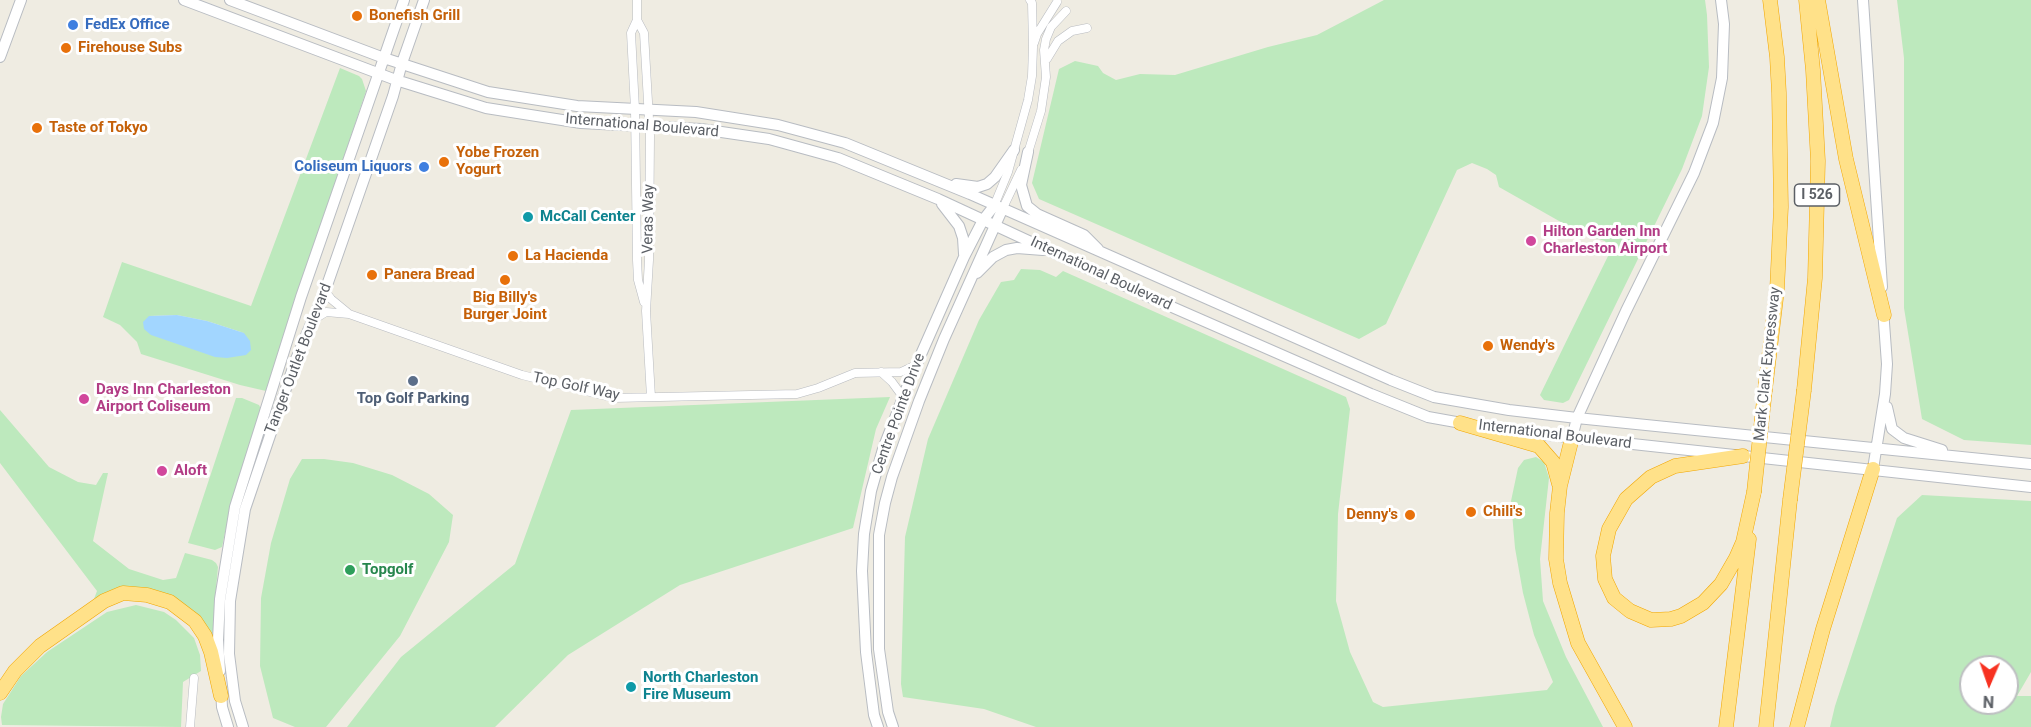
<!DOCTYPE html>
<html>
<head>
<meta charset="utf-8">
<style>
	body { margin:0 }
	#map { position:relative; width:2031px; height:727px; overflow:hidden; background:#efece2; font-family:Roboto,sans-serif }
	canvas { display:block }
	.north { position:absolute; left:1959px; top:655px; width:60px; height:60px; box-sizing:border-box; background:#fff; border:2px solid #bdbfc1; border-radius:50%; rotate:182deg; font-size:16px; font-weight:700; line-height:24px; text-align:center; color:#5b5f65 }
	.north::after { content:''; display:block; margin:auto; width:21px; height:27px; background:#f73221; clip-path:polygon(50% 0,100% 100%,50% 72%,0 100%) }
</style>
</head>
<body>
<div id="map">
<canvas width="2031" height="727"></canvas>
<div class="north">N</div>
</div>
<script>
const ctx = document.querySelector('canvas').getContext('2d');
ctx.lineJoin = 'round';
function paint(path, color) { ctx.fillStyle = color; ctx.fill(path, 'evenodd'); }
const toPath = rows => new Path2D(rows.map(r => 'M' + r).join(''));
function strokePath(path, color, width, dash) { ctx.strokeStyle = color; ctx.lineWidth = width; ctx.lineCap = dash ? 'butt' : 'round'; ctx.setLineDash(dash || []); ctx.stroke(path); }
function label(font, color, halo, rows, align = 'center') {
  ctx.font = font + ' Roboto,sans-serif'; ctx.lineWidth = 6; ctx.setLineDash([]); ctx.textBaseline = 'middle'; ctx.strokeStyle = halo; ctx.fillStyle = color; for (const [text, x, y, turn = 0] of rows) {
    ctx.save(); ctx.translate(x, y); ctx.rotate((+turn || 0) * Math.PI / 180); ctx.textAlign = isNaN(turn) ? turn : align; if (halo) ctx.strokeText(text, 0, 0); ctx.fillText(text, 0, 0); ctx.restore();
  }
}
paint(toPath([
	[1384,0,1705,0,1707,15,1709,67,1702,116,1682,169,1569,400,1563,403,1544,400,1540,395,1610,252,1605,241,1582,234,1499,187,1496,175,1487,169,1472,163,1457,170,1386,324,1359,339,1039,199,1032,183,1059,69,1075,61,1098,66,1103,73,1116,80,1140,74,1175,75,1268,47,1317,35],
	[1897,0,2031,0,2031,445,1964,440,1922,419,1904,308,1904,58],
	[340,68,359,76,362,79,366,91,266,391,240,385,141,354,137,342,120,325,103,317,122,262,251,306],
	[177,315,207,321,244,333,149,316],
	[1021,269,1040,270,1056,277,1063,271,1346,397,1350,409,1338,514,1336,601,1350,652,1373,702,1383,707,1547,690,1553,682,1534,635,1523,593,1515,548,1511,501,1518,468,1524,460,1536,457,1544,462,1549,478,1540,559,1543,601,1566,657,1603,727,1036,727,984,709,903,697,901,684,905,537,928,439,979,320,1001,282,1014,280],
	[890,397,876,429,853,528,680,585,568,655,495,727,347,727,401,657,515,564,571,410],
	[236,398,242,398,259,405,261,409,231,504,222,547,215,550,188,543],
	[0,410,49,467,78,482,96,485,103,473,108,473,93,541,129,569,163,580,176,578,185,553,212,560,216,563,218,567,214,611,215,648,206,625,195,613,111,593,94,599,97,591,0,463],
	[302,459,324,459,353,463,392,475,429,494,453,515,449,542,400,636,326,727,295,727,273,718,260,666,261,598,271,543,290,479],
	[1922,495,2031,501,2031,672,2017,696,2031,696,2031,727,1830,727,1835,706,1897,518],
	[1971,667,2007,667,2007,703,1971,703],
	[136,605,164,612,176,620,194,638,200,655,201,671,183,682,181,727,2,725,1,717,3,704,21,676,47,652,107,612]
]), '#bde9bd');
paint(toPath([
	[177,315,207,321,244,333,250,341,251,350,246,355,227,358,215,357,151,335,144,329,143,322,149,316]
]), '#a2d6ff');
const street = toPath([
	[637,0,637,20,631,33,635,109,637,260,638,280,644,302],
	[637,20,644,33,650,136,649,260,646,311,651,397],
	[1034,43,1037,34,1057,2],
	[1047,59,1058,41,1072,31,1087,28],
	[1027,156,1041,111,1046,77,1044,50,1046,39,1051,27,1066,11],
	[994,206,1008,172,1028,100,1032,76,1033,47,1032,3,1030,0],
	[1002,210,1021,170],
	[325,291,331,299,348,313],
	[313,320,326,312,349,314,522,375,614,398,797,394,818,388,855,373,901,372,916,365],
	[881,372,892,382,903,397],
	[190,727,194,678]
]);
const secondary = toPath([
	[184,0,396,80,486,108,581,123,701,129,769,139,838,158,938,199,1156,300,1371,394,1428,417,1467,424],
	[230,0,384,58,488,92,577,106,696,112,778,125,845,143,970,194,1391,380,1434,397,1509,410,1577,418,2031,464],
	[1863,0,1882,287],
	[0,57,21,0],
	[1028,152,1021,185,1027,206,1037,214,1084,235,1098,249],
	[956,184,978,187,987,184,995,177,1014,150],
	[942,204,959,226,963,238,964,254],
	[977,273,993,257,1006,250,1017,248,1043,250],
	[1887,407,1892,429,1904,438,1942,450],
	[1503,430,2031,487],
	[1572,438,1577,418,1626,311,1694,173,1713,123,1722,78,1724,24,1721,0],
	[1873,469,1885,394,1887,364,1883,309],
	[220,671,218,640,220,599,235,507,301,297,404,0],
	[221,689,222,707,228,727],
	[243,727,235,701,229,654,230,601,245,509,296,359,325,291,393,96,402,63,424,0],
	[878,727,874,715,866,652,862,571,864,534,871,491,883,449,911,377,964,257,983,220,994,206],
	[893,727,888,712,879,649,879,535,885,503,892,477,919,401,944,339,1002,210]
]);
const highway = toPath([
	[1818,0,1846,159,1884,315],
	[1765,390,1777,290,1781,207,1779,93,1777,57,1770,0],
	[1804,390,1815,278,1818,161,1813,70,1806,0],
	[1460,423,1539,446,1553,462,1559,484],
	[1572,438,1560,486,1557,513,1556,559,1560,583,1578,643,1625,727],
	[1743,456,1675,466,1651,477,1626,499,1609,529,1603,556,1605,579,1614,598,1630,611,1651,620,1671,619,1681,616,1703,603,1721,584,1736,558,1743,542,1754,492],
	[0,693,15,671,40,646,104,601,123,593,147,595,170,602,195,621,205,636,211,652,221,696],
	[1726,727,1749,539],
	[1766,727,1790,500],
	[1797,727,1823,629,1873,469]
]);
strokePath(street, '#b8bbc0', 9);
strokePath(secondary, '#b8bcc2', 12);
strokePath(highway, '#f1a600', 15);
strokePath(street, '#fff', 8);
strokePath(secondary, '#fff', 10);
strokePath(highway, '#ffe189', 14);
const highwayBridge = toPath([
	[1754,492,1765,390],
	[1790,500,1804,390]
]);
strokePath(highwayBridge, '#f1a600', 15, []);
strokePath(highwayBridge, '#ffe189', 14);
for (const [x, y, r, color] of [
	[357,16,6,"#e8710a"],
	[73,25,6,"#3f7fe0"],
	[66,48,6,"#e8710a"],
	[37,128,6,"#e8710a"],
	[444,162,6,"#e8710a"],
	[424,167,6,"#3f7fe0"],
	[528,217,6,"#0f9aa8"],
	[1531,241,6,"#d1479c"],
	[513,256,6,"#e8710a"],
	[372,275,6,"#e8710a"],
	[505,280,6,"#e8710a"],
	[1488,346,6,"#e8710a"],
	[413,381,6,"#5c6f8a"],
	[84,399,6,"#d1479c"],
	[162,471,6,"#d1479c"],
	[1471,512,6,"#e8710a"],
	[1410,515,6,"#e8710a"],
	[350,570,6,"#2e9e5b"],
	[631,687,6,"#0f9aa8"]
]) { const dot = new Path2D(); dot.arc(x, y, r, 0, 2 * Math.PI); ctx.fillStyle = color; ctx.fill(dot); strokePath(dot, '#fff', 2); }
for (const [x, y, w] of [
	[1817,195,45]
]) { const box = new Path2D(); box.roundRect(x - w / 2, y - 11, w, 22, 4.5); ctx.fillStyle = '#fff'; ctx.fill(box); strokePath(box, '#5b5f65', 1.5); }
label('bold 14px', '#5b5f65', null, [
	["I 526",1817,195]
]);
label('bold 15px', '#c56008', '#fff', [
	["Bonefish Grill",369,16],
	["Firehouse Subs",78,48],
	["Taste of Tokyo",49,128],
	["Yobe Frozen",456,153],
	["Yogurt",456,170],
	["La Hacienda",525,256],
	["Panera Bread",384,275],
	["Big Billy's",505,298,"center"],
	["Burger Joint",505,315,"center"],
	["Wendy's",1500,346],
	["Chili's",1483,512],
	["Denny's",1398,515,"right"]
], 'left');
label('bold 15px', '#366cbe', '#fff', [
	["FedEx Office",85,25],
	["Coliseum Liquors",412,167,"right"]
], 'left');
label('15px', '#5b5f65', '#fff', [
	["International Boulevard",642,126,5],
	["Veras Way",649,219,-89],
	["International Boulevard",1101,274,25],
	["Tanger Outlet Boulevard",299,359,-69],
	["Mark Clark Expressway",1768,364,-84],
	["Top Golf Way",576,387,12],
	["Centre Pointe Drive",899,414,-70],
	["International Boulevard",1555,435,7]
]);
label('bold 15px', '#0d838f', '#fff', [
	["McCall Center",540,217],
	["North Charleston",643,678],
	["Fire Museum",643,695]
], 'left');
label('bold 15px', '#b23c85', '#fff', [
	["Hilton Garden Inn",1543,232],
	["Charleston Airport",1543,249],
	["Days Inn Charleston",96,390],
	["Airport Coliseum",96,407],
	["Aloft",174,471]
], 'left');
label('bold 15px', '#4e5e75', '#fff', [
	["Top Golf Parking",413,399]
]);
label('bold 15px', '#27864d', '#fff', [
	["Topgolf",362,570]
], 'left');
</script>
</body>
</html>
